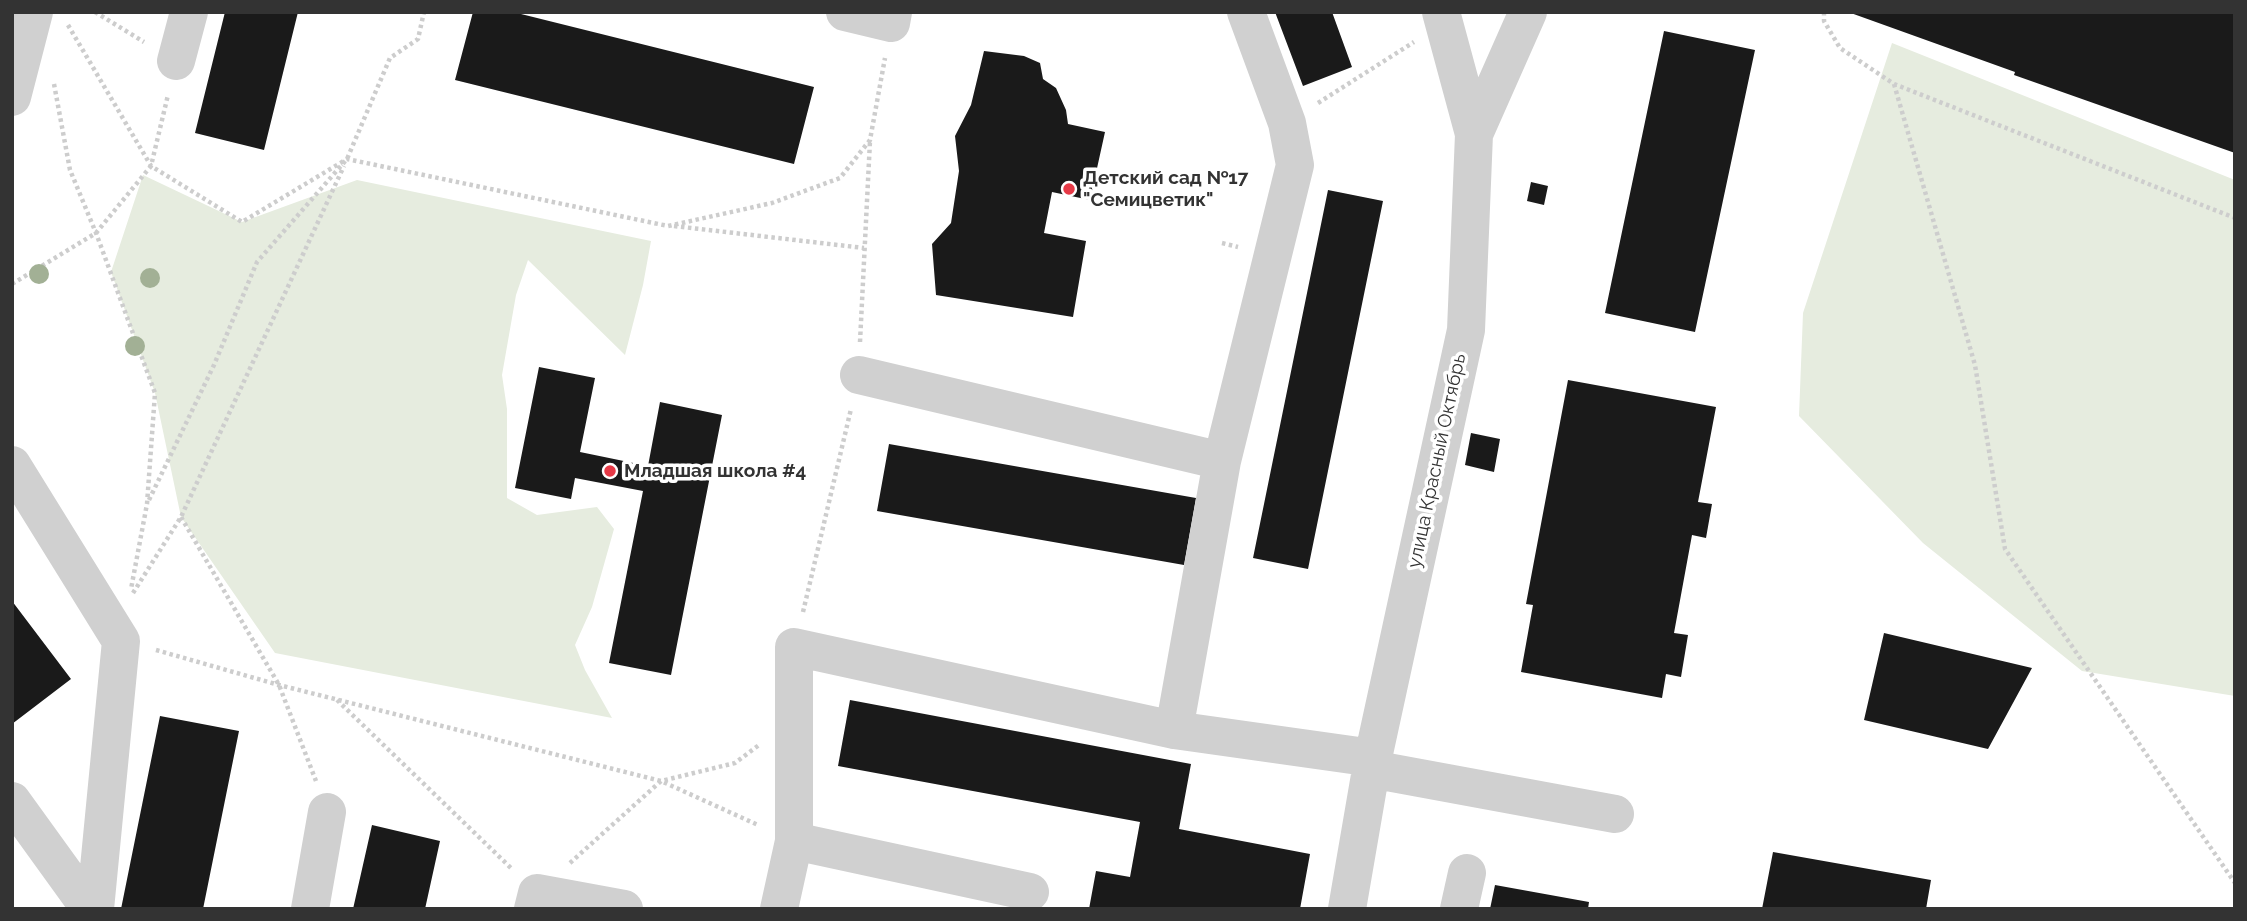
<!DOCTYPE html>
<html>
<head>
<meta charset="utf-8">
<style>
	body { margin:0 }
	#map { position:relative; width:2247px; height:921px; overflow:hidden; background:#fff; font-family:Raleway,sans-serif }
	canvas { display:block }
	.frame { position:absolute; inset:0; border:14px solid #333; pointer-events:none }
</style>
</head>
<body>
<div id="map">
<canvas width="2247" height="921"></canvas>
<div class="frame"></div>
</div>
<script>
const ctx = document.querySelector('canvas').getContext('2d');
ctx.lineJoin = 'round';
function paint(path, color) { ctx.fillStyle = color; ctx.fill(path, 'evenodd'); }
const toPath = rows => new Path2D(rows.map(r => 'M' + r).join(''));
function strokePath(path, color, width, dash) { ctx.strokeStyle = color; ctx.lineWidth = width; ctx.lineCap = dash ? 'butt' : 'round'; ctx.setLineDash(dash || []); ctx.stroke(path); }
function label(font, color, halo, rows, align = 'center') {
  ctx.font = font + ' Raleway,sans-serif'; ctx.lineWidth = 7; ctx.setLineDash([]); ctx.textBaseline = 'middle'; ctx.strokeStyle = halo; ctx.fillStyle = color; for (const [text, x, y, turn = 0] of rows) {
    ctx.save(); ctx.translate(x, y); ctx.rotate((+turn || 0) * Math.PI / 180); ctx.textAlign = isNaN(turn) ? turn : align; if (halo) ctx.strokeText(text, 0, 0); ctx.fillText(text, 0, 0); ctx.restore();
  }
}
paint(toPath([
	[1892,43,2235,180,2235,696,2082,671,1923,543,1799,416,1803,313],
	[143,175,242,222,357,180,651,241,643,285,625,355,528,260,516,295,502,375,507,409,507,498,537,515,597,507,614,529,592,607,575,645,585,670,612,718,275,653,181,517,155,393,111,272]
]), '#e6ecdf');
paint(toPath([
	[225,12,298,12,264,150,195,133],
	[473,12,513,12,814,87,794,164,455,80],
	[1275,12,1332,12,1352,67,1303,86],
	[1848,12,2235,12,2235,153,2014,75,2015,72],
	[1664,31,1755,50,1695,332,1605,313],
	[984,51,1024,56,1040,63,1043,79,1056,88,1066,110,1068,124,1105,132,1090,200,1052,192,1044,233,1086,241,1073,317,936,295,932,244,951,223,959,171,955,136,971,105],
	[1531,182,1548,186,1544,205,1527,201],
	[1328,190,1383,201,1308,569,1253,558],
	[539,367,595,378,580,452,648,466,660,402,722,415,671,675,609,663,643,491,575,478,571,499,515,488],
	[1568,380,1716,407,1698,502,1712,504,1706,538,1692,535,1674,633,1688,635,1681,677,1666,674,1662,698,1521,672,1533,605,1526,604],
	[1471,433,1500,439,1494,472,1465,465],
	[889,444,1196,498,1184,565,877,511],
	[12,601,71,679,12,724],
	[1884,633,2032,668,1988,749,1864,720],
	[850,700,1191,764,1179,829,1310,854,1300,909,1089,909,1096,871,1130,877,1140,822,838,766],
	[160,716,239,731,203,909,121,909],
	[372,825,440,841,425,909,353,909],
	[1773,852,1931,880,1926,909,1762,909],
	[1495,885,1589,902,1588,909,1490,909]
]), '#1a1a1a');
strokePath(toPath([
	[95,12,144,42],
	[1824,12,1824,21,1840,48,1894,84,2235,218],
	[68,25,151,166,242,222,347,159,668,226,772,203,840,178,870,140,885,58],
	[54,84,70,170,96,233,155,393,147,504,131,589],
	[1894,84,1975,365,2005,549,2235,883],
	[1318,103,1414,42],
	[674,226,864,248],
	[1222,243,1238,247],
	[12,284,96,233,151,166,168,95],
	[860,342,870,141],
	[149,500,214,365,257,262,347,159,390,58,418,39,424,12],
	[181,517,279,685,316,781],
	[133,593,181,517,344,166],
	[803,612,851,409],
	[156,650,279,685,661,781,758,825],
	[337,700,512,869],
	[570,863,661,781,735,763,759,745]
]), '#cdcdcd', 4.5, [3.5, 3.5]);
strokePath(toPath([
	[845,12,891,23,893,12],
	[176,61,189,12],
	[12,97,34,12],
	[1474,134,1528,12],
	[859,375,1222,461],
	[12,465,121,641,95,909],
	[1174,730,1222,461,1295,165,1287,123,1246,12],
	[1371,769,1615,814],
	[12,801,90,909],
	[794,841,1030,892],
	[310,909,327,812],
	[533,909,537,893,624,909],
	[779,909,794,841,794,647,1174,730,1373,758],
	[1347,909,1373,758,1466,330,1474,134,1441,12],
	[1459,909,1467,873]
]), '#d0d0d0', 38);
ctx.fillStyle = '#a2b095';
for (const [x, y] of [
	[39,274],
	[150,278],
	[135,346]
]) { ctx.beginPath(); ctx.arc(x, y, 10, 0, 2 * Math.PI); ctx.fill(); }
for (const [x, y, r, color] of [
	[1069,189,7,"#e63946"],
	[610,471,7,"#e63946"]
]) { const dot = new Path2D(); dot.arc(x, y, r, 0, 2 * Math.PI); ctx.fillStyle = color; ctx.fill(dot); strokePath(dot, '#fff', 2.5); }
label('bold 19px', '#333', '#fff', [
	["Детский сад №17",1083,178],
	["\"Семицветик\"",1083,200],
	["Младшая школа #4",624,471]
], 'left');
label('19px', '#333', '#fff', [
	["улица Красный Октябрь",1437,461,-78]
]);
</script>
</body>
</html>
